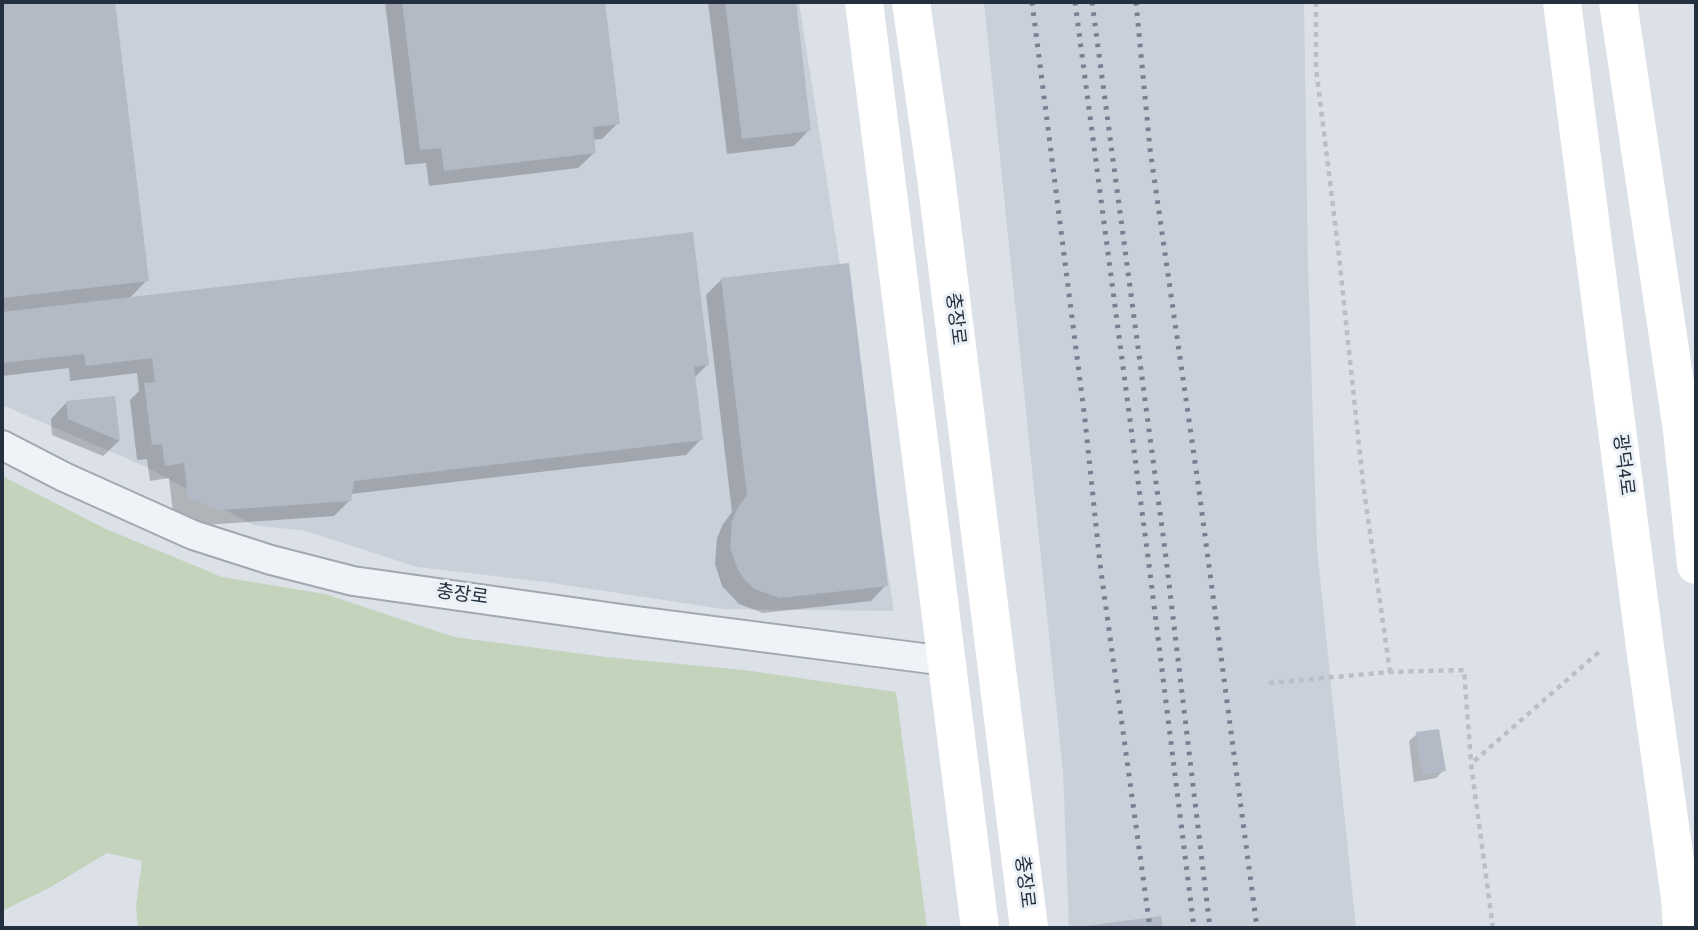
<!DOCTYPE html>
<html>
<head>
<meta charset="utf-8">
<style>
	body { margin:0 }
	#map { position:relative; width:1698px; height:930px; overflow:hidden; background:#dce1e8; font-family:"Source Sans 3",sans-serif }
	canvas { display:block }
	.frame { position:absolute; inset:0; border:4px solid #242f3f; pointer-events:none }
</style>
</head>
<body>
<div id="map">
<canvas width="1698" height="930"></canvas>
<div class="frame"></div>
</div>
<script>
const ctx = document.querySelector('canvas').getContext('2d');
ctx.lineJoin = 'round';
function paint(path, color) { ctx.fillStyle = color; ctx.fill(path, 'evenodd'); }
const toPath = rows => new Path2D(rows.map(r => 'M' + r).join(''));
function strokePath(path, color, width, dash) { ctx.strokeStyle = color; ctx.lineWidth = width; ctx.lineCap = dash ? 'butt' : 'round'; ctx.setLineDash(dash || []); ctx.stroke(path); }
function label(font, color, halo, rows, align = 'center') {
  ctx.font = font + ' "Source Sans 3","Noto Sans KR",sans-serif'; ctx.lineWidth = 6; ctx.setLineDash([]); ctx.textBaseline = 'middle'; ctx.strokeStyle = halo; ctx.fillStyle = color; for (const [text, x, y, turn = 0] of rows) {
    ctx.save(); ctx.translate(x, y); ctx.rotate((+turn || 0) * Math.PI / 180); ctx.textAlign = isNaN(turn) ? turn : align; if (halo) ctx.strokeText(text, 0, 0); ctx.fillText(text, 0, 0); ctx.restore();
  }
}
paint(toPath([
	[2,2,799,2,894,611,723,609,545,582,417,567,306,531,253,525,144,466,2,405],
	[984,2,1304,2,1308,266,1317,548,1356,928,1069,928,1063,772]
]), '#cad0da');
paint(toPath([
	[2,476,106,529,222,577,325,594,454,637,606,657,744,670,896,692,927,928,138,928,136,906,142,861,107,853,49,888,2,911]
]), '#c3d3bc');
paint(toPath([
	[2,2,114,2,147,280,129,299,707,365,694,378,701,439,686,455,351,494,350,500,334,516,205,525,173,513,169,478,150,481,147,459,137,460,130,400,139,391,137,373,70,381,69,368,2,376],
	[385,2,603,2,618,123,602,139,592,140,594,153,578,168,429,186,426,163,405,165],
	[708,2,794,2,809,130,794,146,727,154],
	[722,279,886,585,871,601,763,613,739,604,722,586,715,564,717,538,723,524,732,512,706,295],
	[113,398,119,441,103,456,52,435,51,419,66,403],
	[1417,734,1444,770,1436,778,1414,782,1409,741]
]), '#0003');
paint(toPath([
	[2,2,115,2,149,281,2,298],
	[402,2,605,2,620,124,593,127,596,153,444,171,441,148,420,150],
	[725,2,796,2,811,131,742,139],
	[693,232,709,365,694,367,703,440,354,481,351,501,221,510,188,498,184,463,165,466,162,444,152,445,144,383,155,382,152,358,86,366,84,354,2,363,2,312],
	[849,263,888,586,780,598,754,589,745,580,738,570,730,548,732,521,738,507,747,495,721,278],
	[115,396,120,441,68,419,66,401],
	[1439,729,1446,771,1422,775,1416,732],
	[1161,916,1163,928,1078,928,1078,927]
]), '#b3bac5');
const street = toPath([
	[2,445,64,477,193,535,271,560,353,581,629,620,946,661]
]);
strokePath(street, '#a1a8b2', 32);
strokePath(toPath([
	[1316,2,1316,68,1338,247,1363,483,1390,672],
	[1269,683,1390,672,1464,670,1471,763],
	[1493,928,1471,764,1600,651]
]), '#babfc6', 4.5, [5, 5]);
strokePath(street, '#eff2f6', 28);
strokePath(toPath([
	[864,2,980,928],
	[911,2,936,177,1029,928],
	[1562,2,1645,647,1680,898,1682,928],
	[1618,2,1682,430,1696,565]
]), '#fff', 38);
strokePath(toPath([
	[1032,2,1085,420,1100,564,1150,928],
	[1075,2,1148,557,1194,928],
	[1092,2,1165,550,1210,928],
	[1136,2,1150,149,1198,483,1257,928]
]), '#748193', 5, [3.5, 7]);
label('19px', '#242f3f', '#ebf0f5', [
	["충장로",954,319,83],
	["광덕4로",1622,465,83],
	["충장로",462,596,8],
	["충장로",1023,882,83]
]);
</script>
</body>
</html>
